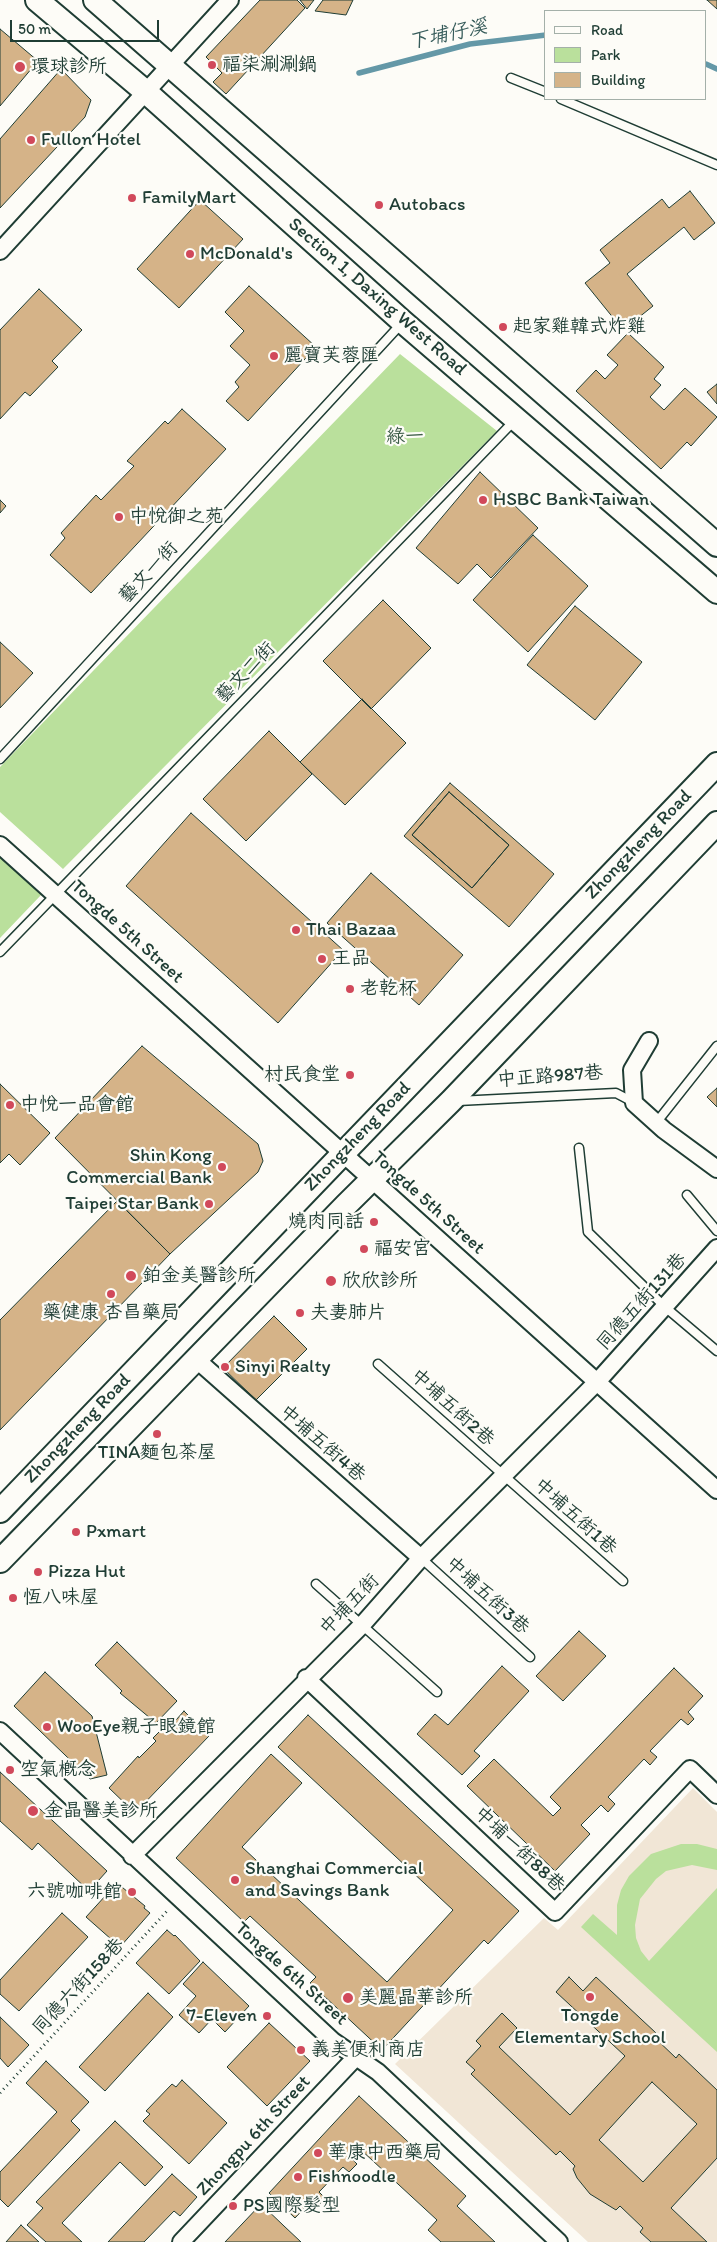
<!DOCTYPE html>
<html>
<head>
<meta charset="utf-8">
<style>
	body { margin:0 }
	#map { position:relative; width:717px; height:2242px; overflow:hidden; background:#fdfcf7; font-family:Itim,sans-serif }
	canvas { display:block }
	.legend { position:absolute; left:544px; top:10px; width:162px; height:90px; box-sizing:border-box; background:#fdfcf7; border:1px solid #a4b0a9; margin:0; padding:6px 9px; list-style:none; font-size:15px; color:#1f3d34 }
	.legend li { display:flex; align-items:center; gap:10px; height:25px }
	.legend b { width:25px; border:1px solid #a4b0a9 }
	.scale { position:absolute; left:10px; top:20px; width:149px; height:22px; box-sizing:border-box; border:2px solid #1f3d34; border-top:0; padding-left:6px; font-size:15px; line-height:18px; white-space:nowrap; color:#1f3d34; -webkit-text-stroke:4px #fdfcf7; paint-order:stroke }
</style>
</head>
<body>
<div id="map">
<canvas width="717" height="2242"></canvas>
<ul class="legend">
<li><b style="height:6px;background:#fdfcf7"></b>Road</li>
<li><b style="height:14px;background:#bae09c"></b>Park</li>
<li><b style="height:14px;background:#d5b388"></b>Building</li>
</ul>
<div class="scale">50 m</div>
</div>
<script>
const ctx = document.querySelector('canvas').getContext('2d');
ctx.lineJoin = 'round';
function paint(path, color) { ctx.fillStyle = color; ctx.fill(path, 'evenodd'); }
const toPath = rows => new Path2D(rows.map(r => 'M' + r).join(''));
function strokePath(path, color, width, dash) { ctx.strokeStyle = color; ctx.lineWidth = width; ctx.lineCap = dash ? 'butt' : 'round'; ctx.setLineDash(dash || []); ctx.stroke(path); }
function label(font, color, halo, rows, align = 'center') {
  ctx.font = font + ' Itim,"LXGW WenKai TC",sans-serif'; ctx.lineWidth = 4.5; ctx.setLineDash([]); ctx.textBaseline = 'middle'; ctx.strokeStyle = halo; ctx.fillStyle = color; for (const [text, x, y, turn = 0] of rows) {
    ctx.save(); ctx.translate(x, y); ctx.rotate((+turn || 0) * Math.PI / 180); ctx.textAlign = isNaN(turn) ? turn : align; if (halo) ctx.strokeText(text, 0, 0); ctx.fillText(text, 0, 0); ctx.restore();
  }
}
paint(toPath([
	[693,1788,717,1812,717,2242,588,2242,395,2064,544,1918,558,1930]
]), '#f1e6d6');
paint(toPath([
	[400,354,497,431,63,869,0,812,0,767],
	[0,856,42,894,0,938],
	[681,1844,697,1844,717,1849,717,1870,692,1865,666,1871,656,1879,640,1899,635,1925,636,1938,641,1951,649,1961,717,1888,717,2052,581,1927,593,1914,617,1935,617,1905,621,1890,629,1876,651,1854]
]), '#bae09c');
strokePath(toPath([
	[706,64,717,69],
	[359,73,470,44,546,35]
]), '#6498a7', 5.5);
const building = toPath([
	[260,0,297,0,305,8,226,94,213,82,222,73,206,57,260,0],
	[300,0,314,0,307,9,300,0],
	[323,0,353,0,346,15,315,11,323,0],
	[707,0,717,0,717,9,707,0],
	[0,29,38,61,0,106,0,29],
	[61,69,91,100,85,117,0,208,0,139,61,69],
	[690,191,715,223,694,240,684,227,627,274,653,306,623,330,585,283,610,263,600,250,662,199,669,208,690,191],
	[200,200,243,239,179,308,137,269,200,200],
	[249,286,316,347,248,421,226,401,239,387,235,382,250,365,230,346,244,331,225,312,249,286],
	[39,289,82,330,52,361,58,367,30,396,25,392,0,419,0,330,39,289],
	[628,333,664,367,654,379,661,385,650,397,664,410,685,388,717,417,691,446,687,442,661,469,576,391,596,370,605,379,618,365,607,355,628,333],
	[717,384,717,404,707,392,717,384],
	[182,409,226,449,91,593,50,555,65,538,61,533,96,495,101,500,134,466,127,461,165,421,168,424,182,409],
	[480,472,538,528,491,578,477,564,458,584,416,548,480,472],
	[0,500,6,506,0,513,0,500],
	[533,535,588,586,528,652,473,600,533,535],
	[383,600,431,648,371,709,323,661,383,600],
	[575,606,642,662,595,720,527,665,575,606],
	[0,642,33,673,0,708,0,642],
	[362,699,406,743,345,805,300,762,362,699],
	[269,731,312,774,246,841,203,799,269,731],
	[450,783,554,874,509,927,404,836,450,783],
	[449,792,509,845,472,888,412,835,449,792],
	[449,792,509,845,472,888,412,835,449,792],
	[191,813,343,950,278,1023,126,886,191,813],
	[371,873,463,955,419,1005,327,923,371,873],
	[142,1046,258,1144,263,1161,258,1172,170,1254,55,1138,142,1046],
	[0,1084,50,1133,20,1165,9,1154,0,1163,0,1084],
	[717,1088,717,1107,707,1097,717,1088],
	[117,1201,170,1254,0,1430,0,1320,117,1201],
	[274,1316,307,1349,256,1400,223,1368,274,1316],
	[579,1631,606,1656,563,1701,536,1676,579,1631],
	[117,1642,177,1701,156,1723,120,1693,122,1691,95,1665,117,1642],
	[502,1666,529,1691,474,1751,480,1756,462,1775,417,1734,435,1714,448,1725,502,1666],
	[674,1668,703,1696,688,1712,694,1719,688,1725,681,1719,650,1751,657,1757,650,1765,644,1759,608,1797,615,1804,608,1812,601,1805,581,1825,590,1834,555,1871,467,1786,494,1759,553,1816,561,1808,550,1797,674,1668],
	[45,1672,92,1716,107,1775,90,1779,14,1706,45,1672],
	[184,1711,209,1736,135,1813,109,1788,138,1756,139,1758,156,1741,153,1738,173,1718,176,1720,184,1711],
	[308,1715,519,1911,488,1944,484,1940,382,2050,310,1983,316,1977,250,1916,244,1922,176,1858,271,1754,302,1783,242,1847,387,1982,453,1910,278,1747,308,1715],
	[0,1772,107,1871,89,1891,38,1843,32,1850,0,1821,0,1772],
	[117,1883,145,1906,144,1908,150,1913,120,1947,86,1917,117,1883],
	[62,1913,88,1937,19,2011,0,1994,0,1980,62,1913],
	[167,1930,174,1936,175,1935,200,1961,169,1994,136,1963,167,1930],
	[203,1962,249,2006,225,2032,212,2019,199,2033,179,2015,196,1996,183,1984,203,1962],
	[569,1977,583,1991,596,1977,656,2033,653,2036,676,2058,679,2054,717,2090,717,2158,671,2208,707,2242,651,2242,640,2232,643,2228,620,2206,616,2210,590,2194,577,2178,573,2169,575,2166,560,2151,556,2155,471,2074,475,2070,466,2062,481,2046,476,2041,502,2013,517,2028,499,2047,570,2115,625,2056,556,1992,569,1977],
	[652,2082,697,2124,643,2182,599,2140,652,2082],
	[148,1993,173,2017,105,2091,79,2067,148,1993],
	[0,2017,29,2045,8,2067,0,2058,0,2017],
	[269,2023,310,2061,267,2106,227,2067,269,2023],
	[46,2061,89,2102,71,2121,80,2130,8,2207,0,2199,0,2172,57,2112,26,2083,46,2061],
	[182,2080,227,2123,189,2164,143,2121,150,2114,146,2111,172,2084,176,2087,182,2080],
	[359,2096,466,2196,457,2206,495,2242,441,2242,428,2230,437,2220,360,2149,351,2158,357,2164,349,2172,343,2167,319,2192,325,2198,317,2207,311,2201,295,2218,269,2193,359,2096],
	[115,2121,163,2167,145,2186,120,2162,62,2223,82,2242,46,2242,27,2225,43,2208,36,2202,115,2121],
	[172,2174,197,2197,180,2216,174,2211,144,2242,108,2242,172,2174],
	[261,2204,284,2226,301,2242,225,2242,261,2204],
	[21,2225,39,2242,6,2242,21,2225]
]);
paint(building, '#d5b388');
strokePath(building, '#1f3d34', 1);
const lane = toPath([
	[511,78,546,92],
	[561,99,717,165],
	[0,759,402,323],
	[0,952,515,420],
	[458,1101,616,1093,633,1102],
	[656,1123,717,1046],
	[579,1148,588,1232,665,1307,717,1351],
	[687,1195,717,1231],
	[378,1364,623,1581],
	[421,1558,530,1657],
	[316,1584,437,1692]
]);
const street = toPath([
	[0,251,230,0],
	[0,845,717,1490],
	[649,1041,632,1070,634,1103,664,1130,717,1169],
	[197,1360,421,1558],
	[306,1678,555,1912,690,1769,717,1795],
	[0,1731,333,2041,378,2072,559,2242],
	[132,1856,362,1625,421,1558,597,1382,717,1248],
	[181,2242,356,2057]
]);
const secondary = toPath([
	[37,0,146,92,403,322,717,592],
	[95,0,717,545],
	[0,1511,717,764],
	[0,1561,346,1205,451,1101,717,823]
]);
strokePath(lane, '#1f3d34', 11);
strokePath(street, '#1f3d34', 20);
strokePath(secondary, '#1f3d34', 26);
strokePath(toPath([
	[0,2093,168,1910]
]), '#1f3d34', 3, [1, 4]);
strokePath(lane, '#fdfcf7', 8);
strokePath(street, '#fdfcf7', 16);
strokePath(secondary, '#fdfcf7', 22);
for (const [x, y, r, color] of [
	[212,65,5,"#d1495b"],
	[20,67,6,"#d1495b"],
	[31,140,5,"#d1495b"],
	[132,198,5,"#d1495b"],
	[379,205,5,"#d1495b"],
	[190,254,5,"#d1495b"],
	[503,327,5,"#d1495b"],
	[274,356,5,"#d1495b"],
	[483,500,5,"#d1495b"],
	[119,517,5,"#d1495b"],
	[296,930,5,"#d1495b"],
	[322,959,5,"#d1495b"],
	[350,989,5,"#d1495b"],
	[350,1075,5,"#d1495b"],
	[10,1105,5,"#d1495b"],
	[222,1167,5,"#d1495b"],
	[209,1204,5,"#d1495b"],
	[374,1222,5,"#d1495b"],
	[364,1249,5,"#d1495b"],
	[131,1276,6,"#d1495b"],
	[331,1281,6,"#d1495b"],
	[111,1294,5,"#d1495b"],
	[300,1313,5,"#d1495b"],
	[225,1367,5,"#d1495b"],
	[157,1434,5,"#d1495b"],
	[76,1532,5,"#d1495b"],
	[38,1572,5,"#d1495b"],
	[13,1598,5,"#d1495b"],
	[47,1727,5,"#d1495b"],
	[10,1770,5,"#d1495b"],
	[33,1811,6,"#d1495b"],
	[235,1880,5,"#d1495b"],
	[132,1892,5,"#d1495b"],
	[590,1997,5,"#d1495b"],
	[348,1998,6,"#d1495b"],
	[267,2016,5,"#d1495b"],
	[301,2050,5,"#d1495b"],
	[318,2153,5,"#d1495b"],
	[298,2177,5,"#d1495b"],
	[233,2206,5,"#d1495b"]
]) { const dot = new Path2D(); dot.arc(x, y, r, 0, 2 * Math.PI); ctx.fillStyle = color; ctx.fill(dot); strokePath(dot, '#fdfcf7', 2); }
label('19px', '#1f3d34', '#fdfcf7', [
	["福柒涮涮鍋",222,65],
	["環球診所",31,67],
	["Fullon Hotel",41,140],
	["FamilyMart",142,198],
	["Autobacs",389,205],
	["McDonald's",200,254],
	["起家雞韓式炸雞",513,327],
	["麗寶芙蓉匯",284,356],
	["HSBC Bank Taiwan",493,500],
	["中悅御之苑",129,517],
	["Thai Bazaa",306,930],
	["王品",332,959],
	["老乾杯",360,989],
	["村民食堂",340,1075,"right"],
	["中悅一品會館",20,1105],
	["Shin Kong",212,1156,"right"],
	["Commercial Bank",212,1178,"right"],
	["Taipei Star Bank",199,1204,"right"],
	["燒肉同話",364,1222,"right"],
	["福安宮",374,1249],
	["鉑金美醫診所",142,1276],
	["欣欣診所",342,1281],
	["藥健康 杏昌藥局",111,1313,"center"],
	["夫妻肺片",310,1313],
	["Sinyi Realty",235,1367],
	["TINA麵包茶屋",157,1453,"center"],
	["Pxmart",86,1532],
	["Pizza Hut",48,1572],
	["恆八味屋",23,1598],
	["WooEye親子眼鏡館",57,1727],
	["空氣概念",20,1770],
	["金晶醫美診所",44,1811],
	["Shanghai Commercial",245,1869],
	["and Savings Bank",245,1891],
	["六號咖啡館",122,1892,"right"],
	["美麗晶華診所",359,1998],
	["7-Eleven",257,2016,"right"],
	["Tongde",590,2016,"center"],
	["Elementary School",590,2038,"center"],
	["義美便利商店",311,2050],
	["華康中西藥局",328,2153],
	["Fishnoodle",308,2177],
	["PS國際髮型",243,2206]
], 'left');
label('19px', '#1f3d34', '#fdfcf7', [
	["Section 1, Daxing West Road",377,297,41],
	["藝文一街",149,573,-47],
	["藝文二街",246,673,-46],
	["Zhongzheng Road",639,845,-46],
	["Tongde 5th Street",127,932,42],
	["中正路987巷",550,1077,-4],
	["Zhongzheng Road",358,1137,-46],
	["Tongde 5th Street",428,1203,42],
	["同德五街131巷",642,1302,-48],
	["中埔五街2巷",452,1408,42],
	["Zhongzheng Road",78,1429,-46],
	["中埔五街4巷",322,1444,41],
	["中埔五街1巷",575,1517,42],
	["中埔五街3巷",487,1596,42],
	["中埔五街",350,1605,-46],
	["中埔一街88巷",519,1850,43],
	["Tongde 6th Street",291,1974,42],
	["同德六街158巷",79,1987,-47],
	["Zhongpu 6th Street",254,2136,-47]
]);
label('19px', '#3e5e49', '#fdfcf7', [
	["綠一",405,437]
]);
label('italic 20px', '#365b5a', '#fdfcf7', [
	["下埔仔溪",448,35,-12]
]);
</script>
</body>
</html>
